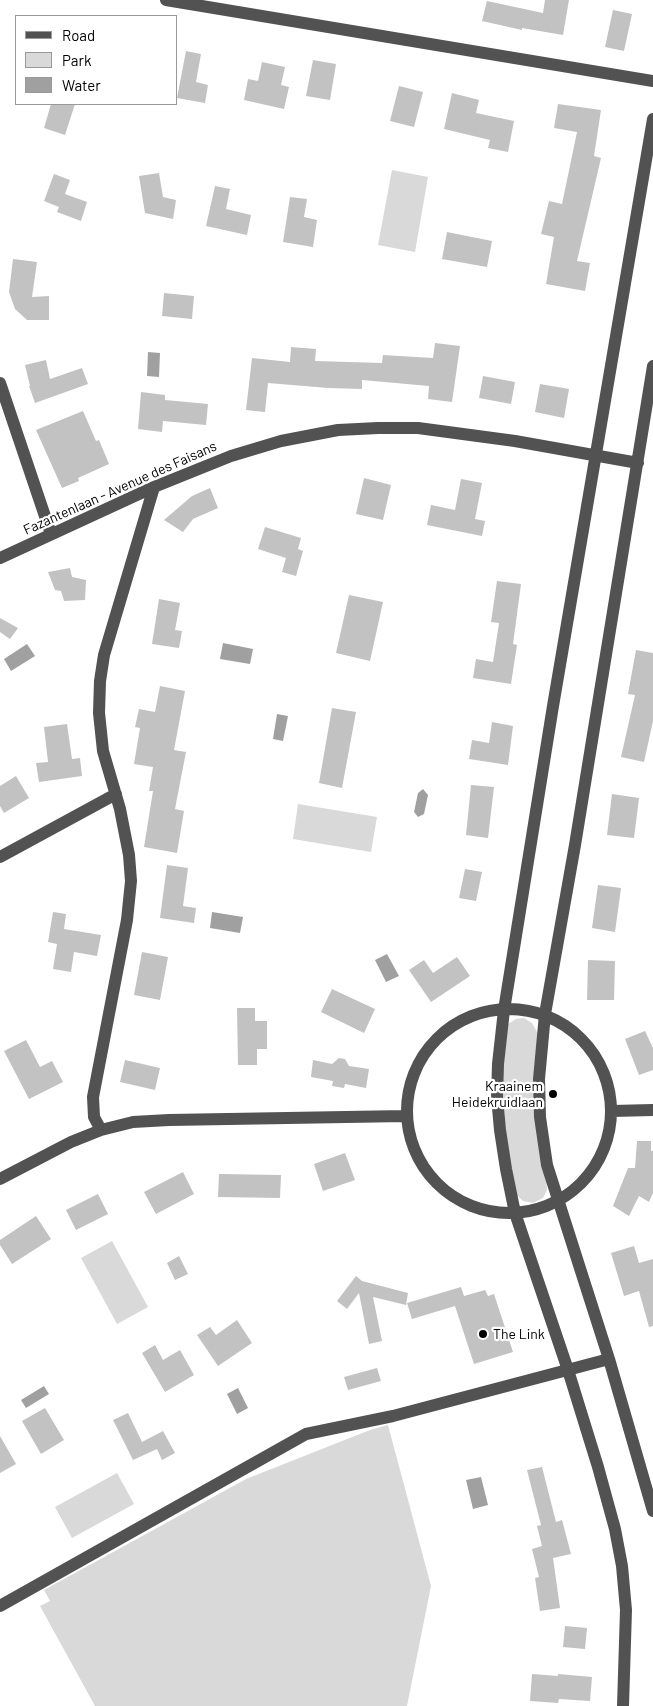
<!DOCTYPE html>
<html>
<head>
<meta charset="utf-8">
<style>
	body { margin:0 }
	#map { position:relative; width:653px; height:1706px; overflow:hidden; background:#fff; font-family:Barlow,sans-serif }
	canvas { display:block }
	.legend { position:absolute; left:15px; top:15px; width:162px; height:90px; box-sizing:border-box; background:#fff; border:1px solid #999; margin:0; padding:6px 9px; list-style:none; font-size:15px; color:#000 }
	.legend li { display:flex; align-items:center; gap:10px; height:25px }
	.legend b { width:25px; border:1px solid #999 }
</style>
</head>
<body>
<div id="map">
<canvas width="653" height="1706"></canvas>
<ul class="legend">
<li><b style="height:6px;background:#525252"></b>Road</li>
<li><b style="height:14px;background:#d9d9d9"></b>Park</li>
<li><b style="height:14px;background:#a0a0a0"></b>Water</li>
</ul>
</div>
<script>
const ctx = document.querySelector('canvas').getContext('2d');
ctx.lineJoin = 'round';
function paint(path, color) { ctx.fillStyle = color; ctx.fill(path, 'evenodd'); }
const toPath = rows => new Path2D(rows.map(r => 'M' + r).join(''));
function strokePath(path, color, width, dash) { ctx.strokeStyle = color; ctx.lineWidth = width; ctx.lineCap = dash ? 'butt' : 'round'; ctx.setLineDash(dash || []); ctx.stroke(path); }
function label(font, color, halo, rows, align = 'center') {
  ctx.font = font + ' Barlow,sans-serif'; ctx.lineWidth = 4.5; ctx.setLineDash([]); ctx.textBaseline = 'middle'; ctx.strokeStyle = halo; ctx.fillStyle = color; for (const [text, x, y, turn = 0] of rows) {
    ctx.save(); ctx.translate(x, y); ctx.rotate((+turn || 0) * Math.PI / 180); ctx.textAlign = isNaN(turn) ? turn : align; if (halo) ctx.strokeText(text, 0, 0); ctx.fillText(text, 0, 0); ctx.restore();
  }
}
paint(toPath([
	[392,170,428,177,415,252,378,245],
	[298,804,377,817,371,852,293,839],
	[524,1018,532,1023,537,1032,547,1190,543,1198,533,1203,523,1201,516,1194,507,1153,502,1080,508,1024,516,1019],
	[112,1241,148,1307,117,1324,81,1258],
	[388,1425,431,1586,407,1706,95,1706,40,1606,50,1601,44,1590,246,1479,370,1430],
	[117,1473,134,1504,72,1538,55,1507]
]), '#d9d9d9');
paint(toPath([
	[148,352,160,353,159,377,147,376],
	[223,643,253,649,250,664,220,659],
	[27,644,35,656,11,671,4,659],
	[277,714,288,716,283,741,273,739],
	[423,789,428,795,424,814,418,817,414,812,418,793],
	[212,912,243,917,240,933,210,928],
	[387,954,399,976,386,982,375,960],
	[44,1386,49,1394,26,1408,21,1400],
	[238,1388,248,1408,237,1414,227,1394],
	[481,1477,488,1505,473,1509,466,1480]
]), '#a0a0a0');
paint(toPath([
	[545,0,569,0,563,35,522,28,522,30,482,21,487,1,543,13],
	[613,10,632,14,624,51,605,47],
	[186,51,201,54,196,82,208,85,205,103,177,98],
	[313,60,336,64,330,100,306,96],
	[262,62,285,67,281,85,289,87,284,109,244,100,248,79,258,81],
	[399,86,423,92,414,127,390,121],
	[452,93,479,100,476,113,514,121,508,152,488,148,490,140,444,129],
	[51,104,75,104,65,135,44,128],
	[558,104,601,110,594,156,601,158,577,261,590,263,585,291,546,284,554,237,541,234,549,201,562,204,577,132,554,128],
	[159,173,163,197,176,200,173,219,145,213,139,176],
	[54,174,70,180,65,194,87,202,81,221,57,212,59,207,44,201],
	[215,186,230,189,226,209,251,215,247,235,206,226],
	[290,197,307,199,304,217,317,220,313,247,283,242],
	[447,232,492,241,487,267,442,259],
	[13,259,37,262,32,297,49,296,49,320,27,320,15,309,9,292],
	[164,293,194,296,192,319,162,316],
	[435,343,460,346,452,402,428,399,429,386,362,380,362,389,328,388,268,383,265,412,246,410,252,358,290,362,291,347,316,349,315,361,382,363,383,355,433,358],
	[46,360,50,379,82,368,88,384,35,403,29,386,30,386,25,365],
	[483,376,515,382,511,404,479,398],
	[540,384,569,389,564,418,535,412],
	[141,392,165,395,165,400,208,404,206,425,163,421,162,432,138,429],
	[83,411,96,441,99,440,109,464,78,478,79,481,62,488,36,430],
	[364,478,391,485,383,520,356,514],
	[461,479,482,483,475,519,485,521,482,536,427,525,431,505,455,510],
	[210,488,218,508,193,519,183,532,164,520,192,496],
	[265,527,301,538,298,549,303,551,296,576,282,572,286,558,258,549],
	[70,568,72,577,86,580,85,600,64,601,61,591,55,590,48,572],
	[497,581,521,584,513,644,517,645,511,684,473,678,476,659,493,662,499,623,491,622],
	[349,595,383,602,370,661,336,653],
	[159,599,180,603,175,630,182,631,179,648,152,644],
	[0,618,18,628,10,639,0,632],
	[636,650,653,653,653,721,644,762,621,757,635,695,628,694],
	[160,686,185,691,174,750,186,752,175,809,184,811,177,853,144,847,153,791,149,791,153,767,134,764,140,728,135,727,139,709,155,712],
	[332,708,356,712,342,788,319,783],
	[492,722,513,726,508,765,469,759,472,740,489,743],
	[67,724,72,759,80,758,82,776,39,782,36,763,48,762,44,727],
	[16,776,29,798,4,813,0,806,0,786],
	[471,785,494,787,488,838,466,835],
	[612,794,639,798,634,838,607,835],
	[167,865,188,868,183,906,196,908,194,923,160,918],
	[465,869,482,872,476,901,459,898],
	[598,885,621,888,615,932,592,928],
	[53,912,66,914,64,929,101,935,97,956,74,952,71,972,53,969,57,944,48,942],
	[142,952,168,957,160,1000,134,995],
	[457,957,470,976,431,1002,409,970,424,960,433,973],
	[588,960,615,961,614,1000,587,1000],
	[332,989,375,1009,364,1033,321,1012],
	[237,1008,255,1008,255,1021,267,1021,267,1049,257,1049,257,1065,238,1065],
	[645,1031,653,1048,653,1070,639,1075,625,1039],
	[26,1040,40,1067,52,1061,63,1082,29,1099,4,1051],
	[339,1058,345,1059,349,1066,369,1069,366,1088,345,1084,344,1088,332,1086,333,1081,311,1077,313,1060,332,1064],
	[125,1060,160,1068,155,1090,120,1082],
	[637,1141,651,1141,651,1151,653,1151,653,1193,649,1202,639,1196,629,1216,613,1206,628,1168,635,1168],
	[345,1153,355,1180,323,1191,314,1164],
	[183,1172,194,1194,156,1214,144,1192],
	[219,1174,281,1175,280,1198,218,1197],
	[98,1194,108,1214,76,1230,66,1210],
	[36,1216,51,1239,12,1264,0,1245,0,1240],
	[634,1246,639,1263,653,1259,653,1326,649,1327,639,1291,624,1296,611,1253],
	[179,1256,188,1274,175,1280,167,1263],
	[356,1276,362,1281,408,1293,406,1305,373,1297,382,1341,369,1344,359,1293,347,1309,337,1301],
	[461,1287,464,1296,485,1290,488,1296,494,1294,513,1352,474,1364,455,1306,412,1319,407,1303],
	[237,1320,252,1343,218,1366,197,1335,210,1327,216,1335],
	[155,1345,163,1360,180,1350,194,1375,165,1392,142,1353],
	[377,1368,381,1381,348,1390,344,1377],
	[45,1408,64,1440,41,1454,22,1421],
	[128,1413,142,1442,163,1431,175,1453,162,1460,157,1449,133,1460,113,1420],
	[0,1436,16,1464,0,1473],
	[542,1467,556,1522,562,1520,571,1554,553,1558,560,1608,540,1611,535,1578,539,1577,532,1549,542,1546,537,1526,541,1525,527,1470],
	[565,1626,587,1628,585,1649,563,1647],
	[532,1674,558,1676,558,1674,592,1677,590,1701,559,1699,558,1703,530,1701]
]), '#c2c2c2');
strokePath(toPath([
	[166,0,653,81],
	[653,366,575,845,545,1014,539,1079,540,1117,547,1165,609,1359,653,1511],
	[0,383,51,534],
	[0,558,154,487,231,456,281,441,338,430,378,428,418,428,515,441,638,463],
	[0,857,116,794],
	'407 1111a102 102 0 1 1 204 0a102 102 0 1 1-204 0Z',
	[612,1111,653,1110],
	[101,1130,94,1117,93,1097,127,920,131,881,129,855,120,809,103,751,99,713,100,681,104,655,154,487],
	[0,1179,71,1142,101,1130,133,1122,169,1120,405,1116],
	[0,1606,306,1434,393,1416,609,1359],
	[623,1706,626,1610,622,1566,615,1529,598,1467,568,1370,515,1213,506,1169,500,1130,497,1097,498,1064,504,1010,553,706,653,119]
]), '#525252', 12);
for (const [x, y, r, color] of [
	[553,1094,5,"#000"],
	[483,1334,5,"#000"]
]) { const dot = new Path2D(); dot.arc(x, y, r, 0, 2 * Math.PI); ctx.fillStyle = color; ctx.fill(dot); strokePath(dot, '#fff', 2); }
label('14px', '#000', '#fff', [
	["Fazantenlaan - Avenue des Faisans",120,488,-24]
]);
label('14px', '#000', '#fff', [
	["Kraainem",543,1086],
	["Heidekruidlaan",543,1102],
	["The Link",493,1334,"left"]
], 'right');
</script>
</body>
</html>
